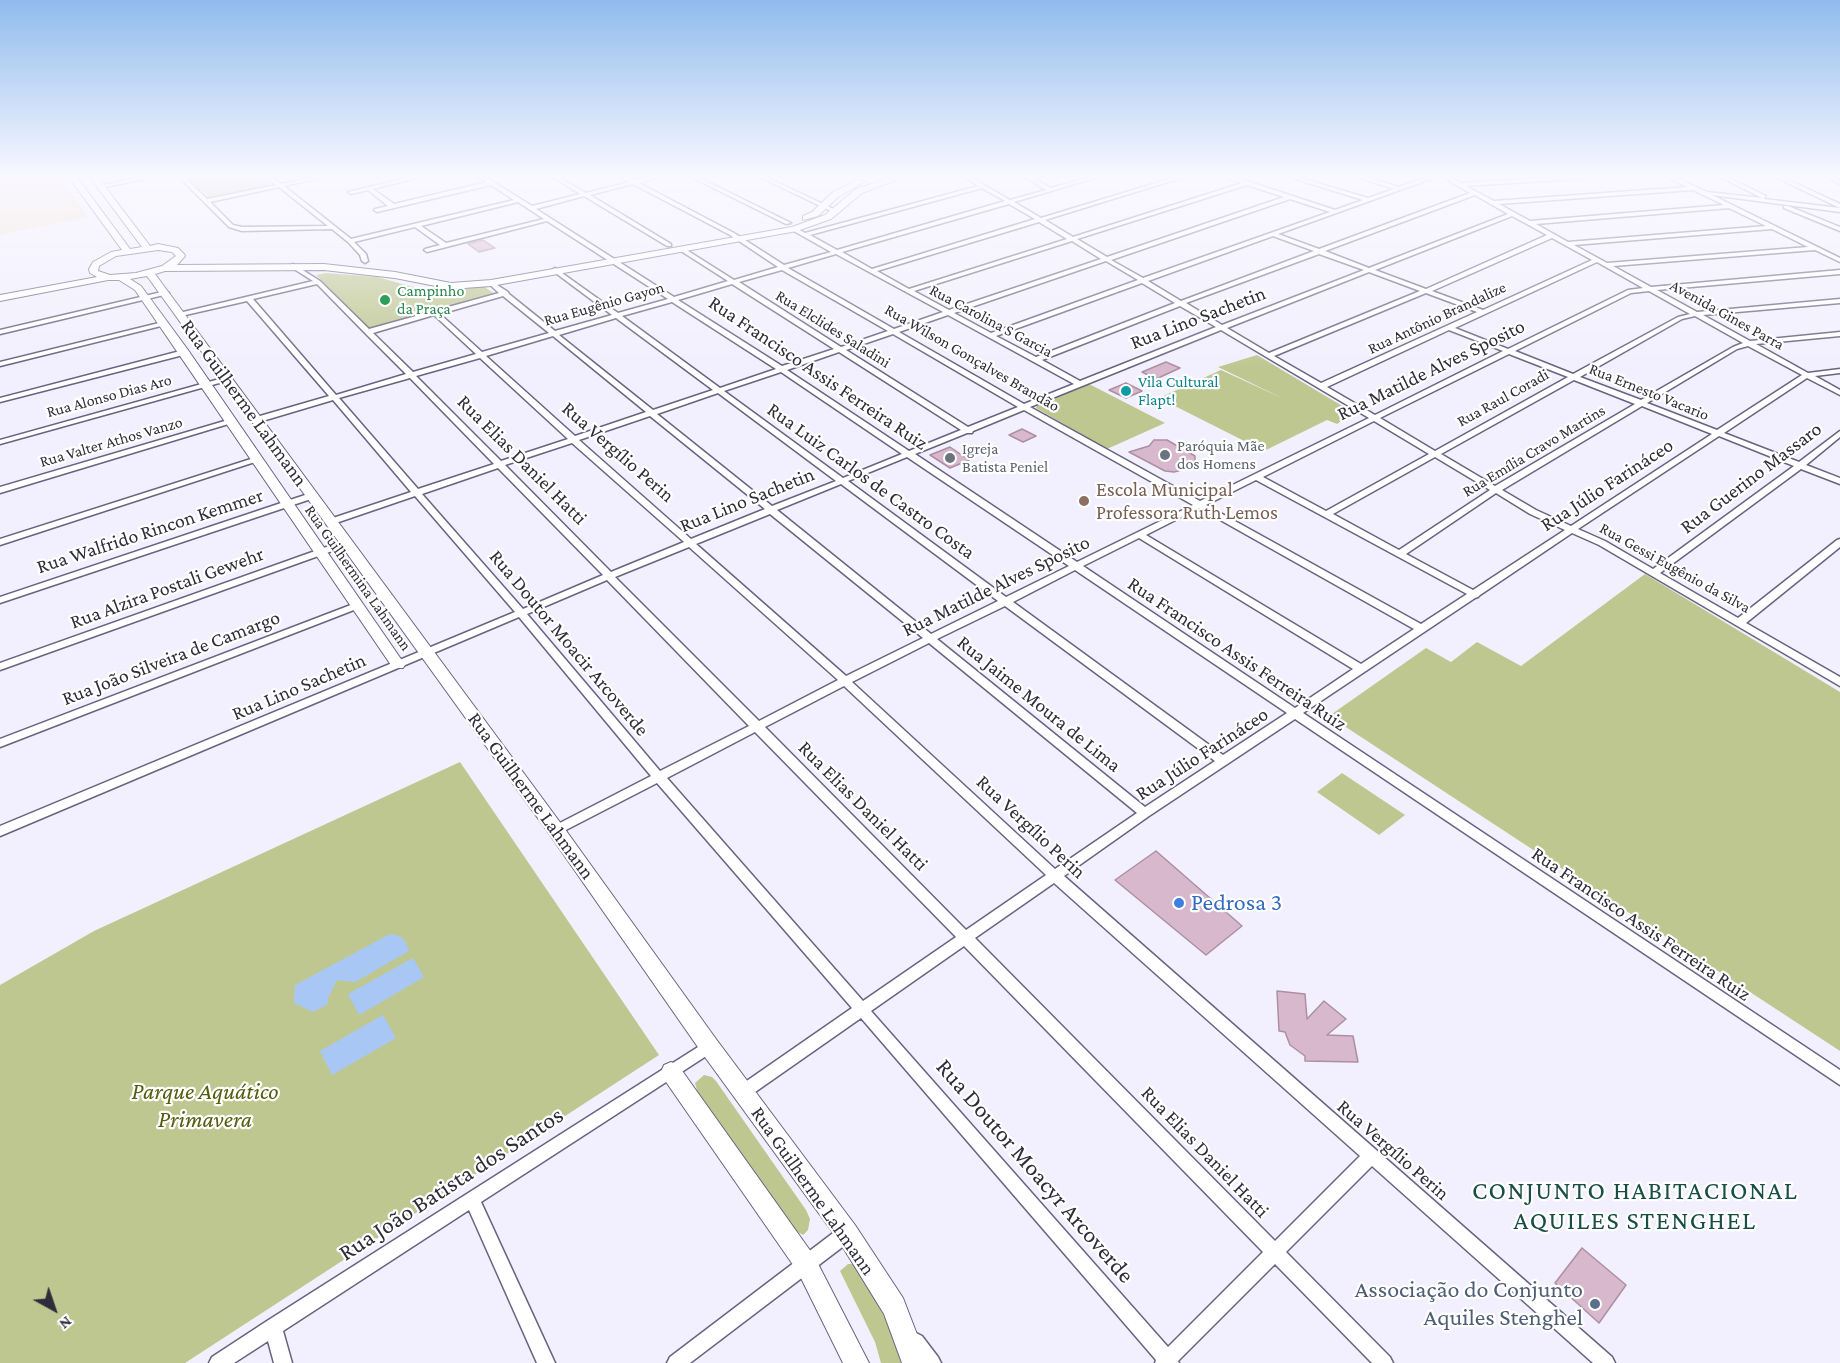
<!DOCTYPE html>
<html>
<head>
<meta charset="utf-8">
<style>
	body { margin:0 }
	#map { position:relative; width:1840px; height:1363px; overflow:hidden; background:#f2f0fe; font-family:"Crimson Pro",serif }
	canvas { display:block }
	.north { position:absolute; left:24px; top:1279px; width:60px; height:60px; -webkit-text-stroke:4px #fff; paint-order:stroke; rotate:140deg; font-size:16px; font-weight:700; line-height:24px; text-align:center; color:#2f2d3a }
	.north::after { content:''; display:block; margin:auto; width:21px; height:27px; background:#2f2d3a; clip-path:polygon(50% 0,100% 100%,50% 72%,0 100%) }
</style>
</head>
<body>
<div id="map">
<canvas width="1840" height="1363"></canvas>
<div class="north">N</div>
</div>
<script>
const ctx = document.querySelector('canvas').getContext('2d');
ctx.lineJoin = 'round';
function paint(path, color) { ctx.fillStyle = color; ctx.fill(path, 'evenodd'); }
const toPath = rows => new Path2D(rows.map(r => 'M' + r).join(''));
function strokePath(path, color, width, dash) { ctx.strokeStyle = color; ctx.lineWidth = width; ctx.lineCap = dash ? 'butt' : 'round'; ctx.setLineDash(dash || []); ctx.stroke(path); }
function label(font, color, halo, rows, align = 'center') {
  ctx.font = font + ' "Crimson Pro",serif'; ctx.lineWidth = 4.5; ctx.setLineDash([]); ctx.textBaseline = 'middle'; ctx.strokeStyle = halo; ctx.fillStyle = color; for (const [text, x, y, turn = 0] of rows) {
    ctx.save(); ctx.translate(x, y); ctx.rotate((+turn || 0) * Math.PI / 180); ctx.textAlign = isNaN(turn) ? turn : align; if (halo) ctx.strokeText(text, 0, 0); ctx.fillText(text, 0, 0); ctx.restore();
  }
}
paint(toPath([
	[0,176,59,176,88,217,0,235]
]), '#f4e6d3');
paint(toPath([
	[186,176,261,176,271,185,210,198],
	[326,273,377,277,421,289,449,292,483,286,495,294,370,329,316,275],
	[1257,355,1354,413,1337,424,1327,420,1264,451,1159,398,1221,370,1284,399,1218,367],
	[1089,384,1165,423,1107,449,1036,408,1038,404],
	[1645,574,1840,692,1840,1051,1329,716,1426,648,1451,662,1477,642,1521,666],
	[460,762,659,1055,185,1363,0,1363,0,985,94,931],
	[1342,773,1405,815,1379,835,1317,792],
	[704,1075,712,1077,716,1081,806,1210,810,1219,808,1230,803,1235,796,1231,698,1094,695,1083],
	[848,1264,855,1264,861,1272,890,1328,901,1363,881,1363,875,1342,840,1271]
]), '#bfc791');
paint(toPath([
	[390,934,400,936,405,941,409,951,355,982,337,980,328,998,328,1004,313,1012,294,1003,295,985],
	[413,958,424,977,359,1015,348,994],
	[383,1015,396,1038,332,1075,320,1051]
]), '#a9c7f5');
const building = toPath([
	[483,240,495,248,479,252,468,244,483,240],
	[1166,362,1180,368,1156,379,1142,372,1166,362],
	[1126,383,1142,391,1126,398,1109,390,1126,383],
	[1022,429,1036,436,1023,442,1009,435,1022,429],
	[1154,440,1167,440,1195,456,1195,463,1190,468,1174,472,1165,471,1129,452,1149,446,1154,440],
	[950,447,969,460,950,468,930,455,950,447],
	[1156,851,1242,926,1206,955,1115,880,1156,851],
	[1277,991,1305,994,1307,1019,1324,1001,1346,1019,1327,1035,1353,1036,1358,1062,1305,1061,1305,1056,1290,1045,1285,1032,1279,1031,1277,991],
	[1582,1248,1626,1285,1599,1323,1555,1283,1582,1248]
]);
paint(building, '#d7b8cc');
strokePath(building, '#ad8fa3', 1.5);
const street = toPath([
	[147,176,158,176,101,188,98,186,147,176],
	[178,176,184,176,207,199,276,185,265,176,271,176,281,184,319,176,329,176,284,186,351,239,514,200,491,185,377,212,374,210,375,209,388,206,368,190,351,194,348,192,415,176,424,176,373,189,394,204,487,182,478,176,484,176,532,206,580,194,551,176,557,176,586,193,629,182,619,176,626,176,634,180,652,176,661,176,639,183,734,233,784,265,831,252,792,230,792,228,796,228,805,233,978,186,963,176,969,176,1010,200,1046,190,1023,176,1030,176,1051,188,1094,176,1102,176,1014,202,1041,218,1179,176,1187,176,1045,220,1073,237,1242,183,1222,176,1230,176,1250,182,1335,210,1363,200,1286,176,1294,176,1368,198,1394,189,1354,176,1362,176,1399,187,1431,176,1439,176,1278,234,1319,249,1470,193,1440,176,1447,176,1461,183,1569,176,1592,176,1589,178,1466,186,1494,201,1687,187,1666,176,1673,176,1707,192,1762,198,1718,176,1725,176,1766,196,1764,199,1840,208,1840,212,1712,195,1840,258,1840,262,1815,250,1613,266,1651,287,1840,270,1840,274,1657,290,1697,312,1840,299,1840,303,1703,315,1750,341,1840,332,1840,336,1756,344,1808,373,1840,369,1840,373,1815,376,1840,390,1840,395,1807,378,1724,433,1799,462,1840,431,1840,437,1806,465,1840,478,1840,484,1801,469,1660,573,1738,618,1837,540,1840,539,1840,547,1746,623,1840,677,1840,686,1599,545,1572,533,1480,595,1478,597,1475,598,1303,713,1840,1070,1840,1085,1295,719,1149,816,1064,876,1612,1357,1615,1363,1593,1363,1372,1166,1286,1252,1390,1357,1393,1363,1372,1363,1275,1264,1178,1361,1179,1363,1155,1363,1156,1360,861,1018,748,1097,743,1099,738,1097,736,1092,738,1087,852,1008,657,783,560,833,556,835,552,833,550,830,552,827,651,776,519,617,0,836,0,826,515,612,415,496,333,524,327,524,327,520,411,492,333,400,259,422,253,422,253,418,329,396,247,301,181,316,179,315,179,313,313,281,291,267,291,265,293,264,320,281,369,329,499,293,488,283,491,281,508,292,509,294,555,331,612,315,553,271,552,270,555,268,618,313,668,299,547,221,427,252,424,250,425,249,440,245,415,227,354,242,366,254,368,261,365,263,362,261,360,255,348,242,332,229,242,231,229,227,178,176],
	[633,184,730,235,778,267,734,280,685,249,681,249,681,251,728,281,674,297,536,209,584,196,667,246,671,246,671,244,590,195,633,184],
	[1247,185,1284,197,1107,257,1077,239,1247,185],
	[279,187,328,226,242,227,233,225,210,202,279,187],
	[982,188,1005,201,837,250,810,235,982,188],
	[1693,190,1724,205,1530,221,1499,204,1693,190],
	[1475,195,1508,214,1369,268,1325,251,1475,195],
	[1290,199,1330,212,1143,278,1111,260,1290,199],
	[518,202,544,219,446,243,421,226,518,202],
	[1009,204,1035,219,872,269,842,252,1009,204],
	[1729,208,1766,226,1568,242,1536,224,1729,208],
	[1512,216,1547,235,1426,289,1375,270,1512,216],
	[1039,222,1067,239,909,289,877,271,1039,222],
	[1772,229,1808,247,1607,263,1574,245,1772,229],
	[1273,236,1314,251,1181,301,1148,281,1273,236],
	[1552,238,1592,260,1483,310,1432,291,1552,238],
	[1072,241,1101,259,949,310,914,291,1072,241],
	[836,254,943,312,894,329,788,268,836,254],
	[1319,254,1364,270,1222,325,1186,303,1319,254],
	[1106,261,1138,280,991,333,954,313,1106,261],
	[1597,262,1643,288,1628,290,1508,349,1455,328,1597,262],
	[782,270,888,331,841,347,739,282,782,270],
	[1369,272,1420,291,1269,353,1227,328,1369,272],
	[1142,283,1175,303,1036,357,996,336,1142,283],
	[317,284,365,333,406,374,336,395,253,299,317,284],
	[732,284,834,349,782,366,678,300,732,284],
	[1649,291,1690,314,1678,317,1573,374,1515,351,1631,293,1649,291],
	[1426,293,1477,312,1321,383,1274,356,1426,293],
	[503,296,549,333,482,352,440,314,503,296],
	[672,302,776,369,720,388,622,316,672,302],
	[1180,306,1216,327,1080,381,1042,360,1180,306],
	[434,315,476,354,413,372,373,333,434,315],
	[948,315,1074,384,1024,404,899,332,948,315],
	[1695,316,1743,343,1733,347,1641,400,1580,377,1682,319,1695,316],
	[616,318,713,390,653,410,559,335,616,318],
	[1221,330,1369,418,1200,501,1030,407,1221,330],
	[1449,330,1503,351,1375,415,1327,387,1449,330],
	[893,334,1018,407,968,427,846,350,893,334],
	[553,336,646,412,575,436,486,356,553,336],
	[1748,346,1802,375,1717,430,1647,403,1737,349,1748,346],
	[839,352,961,430,909,451,787,370,839,352],
	[1509,354,1568,377,1435,451,1380,418,1509,354],
	[480,358,568,439,501,461,416,376,480,358],
	[781,372,902,454,843,478,724,391,781,372],
	[410,378,494,464,418,489,339,398,410,378],
	[1574,380,1635,404,1495,486,1441,454,1574,380],
	[718,393,836,481,772,506,657,414,718,393],
	[1642,406,1712,434,1571,526,1536,510,1502,490,1642,406],
	[1024,410,1193,505,1077,562,915,454,967,433,972,433,973,431,1024,410],
	[650,416,765,509,691,539,579,440,650,416],
	[1374,421,1429,454,1326,511,1263,477,1374,421],
	[1719,436,1794,466,1653,569,1605,541,1578,529,1719,436],
	[572,443,684,542,611,572,505,465,572,443],
	[907,457,1069,566,1006,597,848,481,907,457],
	[1435,457,1490,490,1399,550,1333,514,1435,457],
	[498,468,603,575,523,609,422,494,498,468],
	[1256,480,1467,594,1421,624,1206,505,1256,480],
	[841,484,998,601,931,634,777,510,841,484],
	[1496,493,1530,514,1565,530,1473,590,1406,554,1496,493],
	[1199,508,1414,629,1361,664,1146,535,1199,508],
	[770,514,923,638,846,676,696,544,770,514],
	[1139,538,1353,669,1295,708,1083,566,1139,538],
	[689,547,838,680,759,721,615,577,689,547],
	[1075,570,1287,713,1223,755,1013,602,1075,570],
	[607,580,749,726,660,771,527,614,607,580],
	[1005,606,1215,761,1145,807,937,639,1005,606],
	[929,643,1137,813,1055,869,852,682,929,643],
	[844,686,1046,875,966,930,765,727,844,686],
	[755,732,956,937,863,1001,667,778,755,732],
	[1054,883,1360,1156,1275,1241,975,938,1054,883],
	[964,946,1263,1252,1168,1347,871,1011,964,946],
	[689,176,696,176,791,223,786,224,689,176],
	[757,176,764,176,838,211,833,212,757,176],
	[1773,176,1780,176,1840,204,1840,208,1773,176],
	[1824,176,1831,176,1840,180,1840,184,1824,176],
	[1784,206,1788,206,1840,227,1840,231,1784,208,1784,206],
	[166,291,169,293,168,294,0,334,0,330,166,291],
	[163,322,166,324,165,325,0,366,0,362,163,322],
	[184,350,187,350,187,354,0,402,0,398,184,350],
	[223,378,230,380,0,444,0,440,223,378],
	[228,420,234,420,235,422,0,493,0,487,228,420],
	[254,458,260,458,261,460,0,545,0,539,254,458],
	[311,493,315,496,314,498,0,603,0,597,311,493],
	[346,540,351,543,349,545,0,670,0,663,346,540],
	[356,603,361,606,359,608,0,747,0,739,356,603],
	[709,1040,714,1041,716,1046,714,1051,481,1202,555,1363,537,1363,469,1210,283,1331,292,1363,274,1363,268,1341,234,1363,209,1363,212,1357,267,1321,709,1040],
	[847,1225,853,1227,855,1233,853,1239,690,1363,667,1363,670,1357,841,1227,847,1225],
	[916,1333,922,1336,938,1357,941,1363,921,1363,907,1342,910,1336,916,1333]
]);
const secondary = toPath([
	[68,176,76,176,130,249,142,247,89,176,97,176,150,246,158,244,178,248,184,254,185,256,177,265,324,264,395,272,451,283,491,280,792,227,825,215,856,189,896,176,907,176,862,193,831,219,797,231,491,286,451,289,395,278,324,270,165,271,155,274,562,825,716,1039,855,1225,903,1298,928,1363,902,1363,884,1314,839,1241,702,1053,550,835,147,276,130,279,141,286,188,350,403,662,405,665,403,668,393,668,135,290,119,280,108,280,0,301,0,295,97,277,90,273,89,269,93,262,111,252,122,250,68,176],
	[158,250,172,252,176,256,162,266,136,273,110,275,98,271,99,266,116,256,158,250],
	[857,180,864,182,838,197,818,216,803,220,803,216,812,212,832,193,857,180],
	[671,1062,678,1065,814,1256,869,1363,843,1363,798,1272,664,1079,661,1072,664,1065,671,1062]
]);
strokePath(street, '#676481', 3);
strokePath(secondary, '#676481', 2);
paint(street, '#fff');
paint(secondary, '#fff');
const sky = ctx.createLinearGradient(0, 0, 0, 367);
sky.addColorStop(0, '#8fbced');
sky.addColorStop(0.48, '#f9f8ff');
sky.addColorStop(1, '#f9f8ff00');
ctx.fillStyle = sky;
ctx.fillRect(0, 0, 1840, 367);
for (const [x, y, r, color] of [
	[385,300,6,"#2e9e5b"],
	[1126,391,6,"#0f9aa8"],
	[1165,455,6,"#6b7280"],
	[950,458,6,"#6b7280"],
	[1084,501,6,"#8d6e63"],
	[1179,903,6,"#3f7fe0"],
	[1595,1304,6,"#5c6f8a"]
]) { const dot = new Path2D(); dot.arc(x, y, r, 0, 2 * Math.PI); ctx.fillStyle = color; ctx.fill(dot); strokePath(dot, '#fff', 2); }
label('16px', '#27864d', '#fff', [
	["Campinho",397,291],
	["da Praça",397,309]
], 'left');
label('16px', '#2f2d3a', '#fff', [
	["Rua Eugênio Gayon",604,304,-16],
	["Avenida Gines Parra",1727,315,29],
	["Rua Antônio Brandalize",1437,318,-25],
	["Rua Carolina S Garcia",991,321,28],
	["Rua Elclides Saladini",833,329,32],
	["Rua Wilson Gonçalves Brandão",972,358,30],
	["Rua Ernesto Vacario",1649,392,22],
	["Rua Alonso Dias Aro",109,396,-15],
	["Rua Raul Coradi",1503,398,-29],
	["Rua Valter Athos Vanzo",111,442,-16],
	["Rua Emília Cravo Martins",1534,451,-31],
	["Rua Gessi Eugênio da Silva",1675,568,29],
	["Rua Guilhermina Lahmann",358,578,55]
]);
label('16px', '#0d838f', '#fff', [
	["Vila Cultural",1138,382],
	["Flapt!",1138,400]
], 'left');
label('16px', '#5b616d', '#fff', [
	["Paróquia Mãe",1177,446],
	["dos Homens",1177,464],
	["Igreja",962,449],
	["Batista Peniel",962,467]
], 'left');
label('20px', '#2f2d3a', '#fff', [
	["Rua Lino Sachetin",1198,318,-21],
	["Rua Matilde Alves Sposito",1431,370,-26],
	["Rua Francisco Assis Ferreira Ruiz",818,373,34],
	["Rua Guilherme Lahmann",244,403,54],
	["Rua Vergílio Perin",618,452,41],
	["Rua Elias Daniel Hatti",522,460,45],
	["Rua Guerino Massaro",1751,478,-37],
	["Rua Luiz Carlos de Castro Costa",871,481,36],
	["Rua Júlio Farináceo",1607,485,-33],
	["Rua Lino Sachetin",747,500,-22],
	["Rua Walfrido Rincon Kemmer",150,531,-18],
	["Rua Matilde Alves Sposito",996,586,-26],
	["Rua Alzira Postali Gewehr",167,588,-20],
	["Rua Doutor Moacir Arcoverde",569,643,50],
	["Rua Francisco Assis Ferreira Ruiz",1237,654,34],
	["Rua João Silveira de Camargo",171,658,-21],
	["Rua Lino Sachetin",299,687,-23],
	["Rua Jaime Moura de Lima",1039,704,39],
	["Rua Júlio Farináceo",1202,754,-33],
	["Rua Guilherme Lahmann",531,796,54],
	["Rua Elias Daniel Hatti",863,806,45],
	["Rua Vergílio Perin",1031,827,43],
	["Rua Francisco Assis Ferreira Ruiz",1641,924,34],
	["Rua Vergílio Perin",1393,1150,41],
	["Rua Elias Daniel Hatti",1205,1152,46],
	["Rua Guilherme Lahmann",813,1191,55]
]);
label('20px', '#785e54', '#fff', [
	["Escola Municipal",1096,490],
	["Professora Ruth Lemos",1096,513]
], 'left');
label('24px', '#366cbe', '#fff', [
	["Pedrosa 3",1191,903]
], 'left');
label('italic 24px', '#555d0f', '#fff', [
	["Parque Aquático",205,1092],
	["Primavera",205,1120]
]);
label('24px', '#2f2d3a', '#fff', [
	["Rua Doutor Moacyr Arcoverde",1035,1171,49],
	["Rua João Batista dos Santos",451,1184,-33]
]);
label('24px', '#4e5e75', '#fff', [
	["Associação do Conjunto",1583,1290],
	["Aquiles Stenghel",1583,1318]
], 'right');
ctx.letterSpacing = '1.5px';
label('26px', '#194f42', '#fff', [
	["CONJUNTO HABITACIONAL",1635,1191],
	["AQUILES STENGHEL",1635,1221]
]);
ctx.letterSpacing = '0px';
</script>
</body>
</html>
